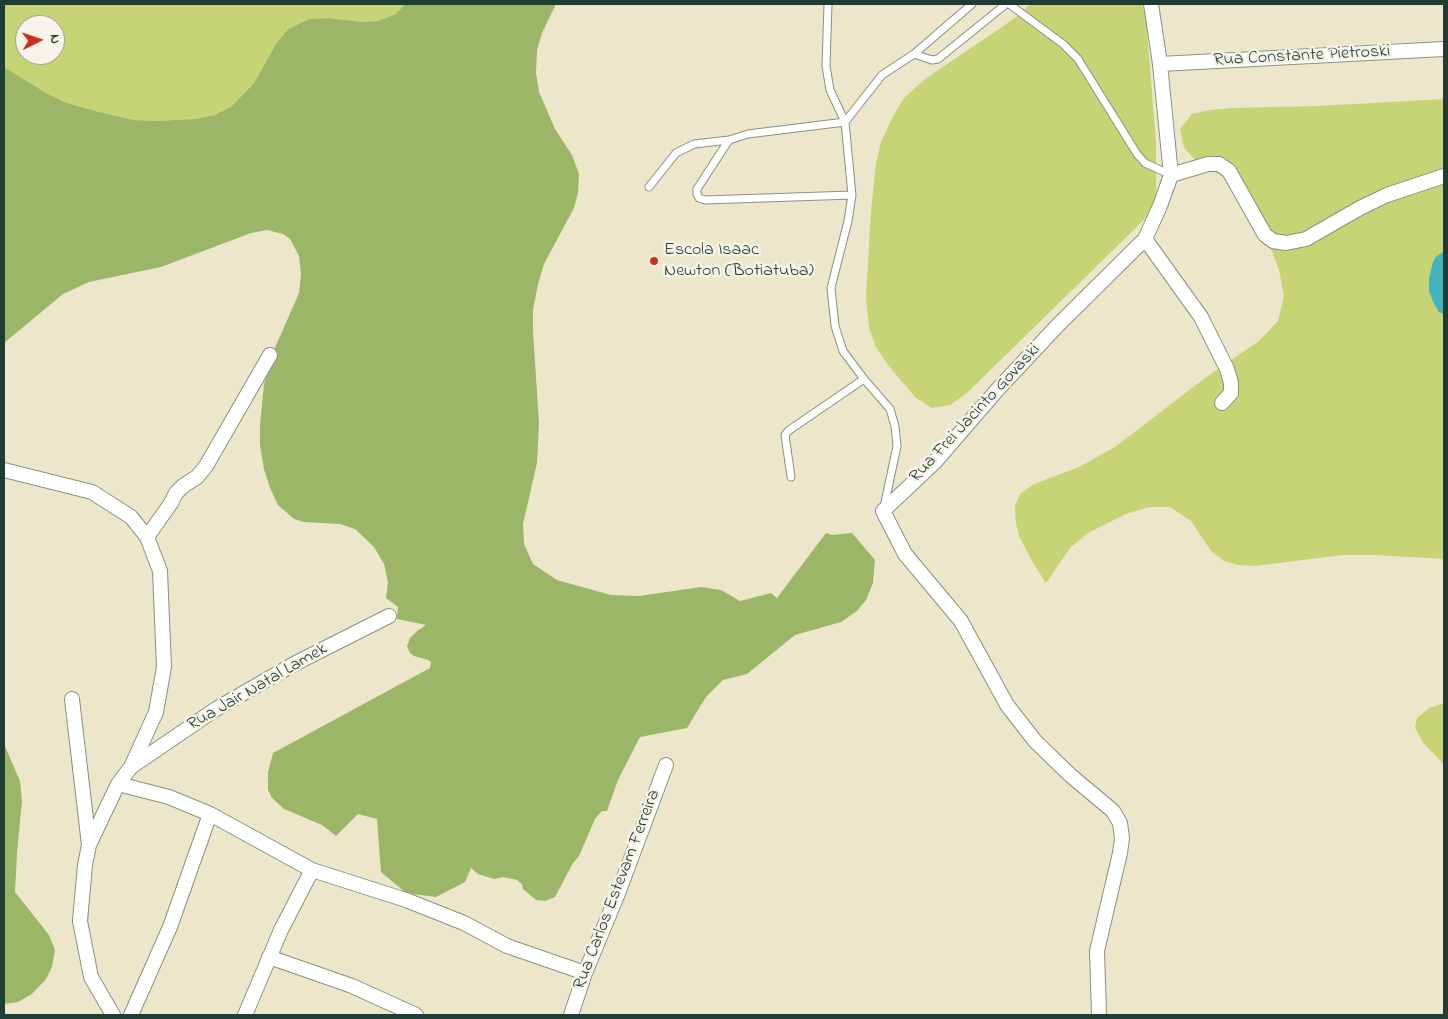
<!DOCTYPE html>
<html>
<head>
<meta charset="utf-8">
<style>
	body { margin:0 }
	#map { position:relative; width:1448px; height:1019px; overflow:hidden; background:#eee6cb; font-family:"Indie Flower",sans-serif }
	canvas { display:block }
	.frame { position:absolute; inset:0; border:5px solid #1f3d34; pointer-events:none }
	.north { position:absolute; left:15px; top:15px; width:50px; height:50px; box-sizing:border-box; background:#f7f3e8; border:1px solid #a1aaa0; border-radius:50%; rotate:86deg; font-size:14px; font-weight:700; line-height:20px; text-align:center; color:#1f3d34 }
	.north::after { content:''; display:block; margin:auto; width:18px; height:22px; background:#c8321e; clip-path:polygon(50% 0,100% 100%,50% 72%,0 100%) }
</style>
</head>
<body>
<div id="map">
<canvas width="1448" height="1019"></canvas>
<div class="frame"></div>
<div class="north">N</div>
</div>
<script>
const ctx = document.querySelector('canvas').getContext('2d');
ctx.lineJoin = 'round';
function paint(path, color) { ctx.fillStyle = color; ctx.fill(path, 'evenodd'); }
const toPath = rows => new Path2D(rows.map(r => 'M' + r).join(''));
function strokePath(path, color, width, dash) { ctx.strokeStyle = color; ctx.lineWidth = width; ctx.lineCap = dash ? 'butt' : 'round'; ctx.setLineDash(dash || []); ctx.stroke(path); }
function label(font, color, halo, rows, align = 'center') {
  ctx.font = font + ' "Indie Flower",sans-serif'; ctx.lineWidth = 5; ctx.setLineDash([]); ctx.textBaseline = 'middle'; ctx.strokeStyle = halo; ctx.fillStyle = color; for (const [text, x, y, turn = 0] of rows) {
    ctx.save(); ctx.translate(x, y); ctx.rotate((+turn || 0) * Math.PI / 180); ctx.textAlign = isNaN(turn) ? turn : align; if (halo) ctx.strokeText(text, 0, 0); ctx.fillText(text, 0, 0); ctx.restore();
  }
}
paint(toPath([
	[4,4,405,4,396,14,378,21,363,22,328,18,309,19,288,29,276,44,254,83,231,107,214,115,196,119,155,121,134,120,103,113,67,103,48,94,4,67],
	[25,25,55,25,55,55,25,55],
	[1030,4,1142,4,1146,18,1156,143,1156,208,967,393,950,405,932,408,916,398,888,365,876,347,869,328,866,297,871,211,876,163,881,142,894,114,905,97,925,79,1002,27,1020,14],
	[1444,99,1444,559,1375,555,1343,555,1255,566,1238,565,1224,561,1211,551,1191,521,1170,507,1149,507,1126,514,1088,533,1070,548,1046,583,1032,561,1020,538,1016,524,1015,506,1020,494,1034,484,1077,468,1115,447,1205,378,1259,341,1278,321,1284,296,1279,270,1264,229,1235,184,1197,162,1184,148,1180,129,1192,114,1210,110,1232,108,1318,106],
	[1444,703,1444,764,1424,744,1415,728,1417,718,1429,708]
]), '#c6d476');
paint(toPath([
	[405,4,556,4,542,33,537,50,536,73,539,92,555,129,572,155,579,174,578,193,574,208,544,264,538,284,533,310,533,331,539,423,537,463,523,524,524,544,533,564,557,580,611,595,639,596,701,587,721,590,740,601,771,593,777,598,826,533,832,535,852,533,875,560,873,583,866,600,857,611,841,622,795,635,747,674,723,680,706,697,687,728,640,737,618,780,607,811,602,811,595,819,579,856,573,863,555,897,545,901,536,900,523,889,522,884,517,880,503,877,494,879,478,874,471,868,465,882,436,897,406,893,381,872,377,819,358,814,336,836,322,825,284,809,272,798,268,790,268,772,273,753,430,668,431,662,428,660,414,656,410,653,407,646,410,638,417,631,426,625,397,619,398,607,386,598,388,582,384,564,374,547,355,529,340,524,304,522,294,519,278,505,270,488,264,469,260,445,260,425,264,384,274,350,299,293,301,274,299,256,290,239,283,234,267,230,251,233,161,267,89,282,63,294,4,343,4,67,48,94,67,103,103,113,134,120,155,121,196,119,214,115,231,107,254,83,276,44,288,29,309,19,328,18,363,22,378,21,396,14],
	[4,744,20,781,22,801,17,853,15,892,49,935,55,950,52,967,46,979,32,994,18,1002,4,1004]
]), '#9cb667');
paint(toPath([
	[1444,251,1444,314,1439,312,1433,302,1429,291,1429,279,1433,262,1436,257]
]), '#44b3be');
const lane = toPath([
	[828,4,826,66,830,90,845,122,852,195,848,221,831,288,835,326,843,351,864,379,890,409,895,426,897,446,884,507],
	[1009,4,1063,44,1078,59,1137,154,1145,163,1171,175],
	[914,54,932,60,938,59,1006,4],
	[649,187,676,153,694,144,729,140],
	[852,195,705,200,699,198,697,194,697,189,729,140,748,134,845,122,882,75,914,54,972,4],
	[791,477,785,435,788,431,864,379]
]);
const street = toPath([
	[1160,64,1444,49],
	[1171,175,1208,164,1219,164,1229,171,1265,235,1273,241,1286,243,1306,239,1360,208,1387,195,1444,176],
	[1145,239,1201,317,1227,369,1231,383,1231,393,1222,403],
	[4,470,92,492,131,517,147,537,160,571,164,667,156,712,131,767,118,784,89,845,85,865,80,921,91,977,113,1015],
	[147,537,171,503,176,493,183,486,197,477,206,466,270,355],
	[72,699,89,845],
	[131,767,216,709,294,664,389,616],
	[118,784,169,797,210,814,312,870,406,900,464,923,507,946,585,973],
	[269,957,352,986,416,1015],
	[131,1015,170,927,210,814],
	[245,1015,281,930,312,870],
	[571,1015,585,973,617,896,666,765],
	[1099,1015,1097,951,1120,853,1122,838,1120,823,1113,811,1070,775,1035,741,1007,705,961,621,905,554,883,511,935,462,998,389,1059,324,1145,239,1160,206,1171,175,1160,64,1151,4]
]);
strokePath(lane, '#869280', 9);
strokePath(street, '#869280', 16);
strokePath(lane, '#fff', 7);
strokePath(street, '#fff', 14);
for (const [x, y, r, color] of [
	[654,261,5,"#c8321e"]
]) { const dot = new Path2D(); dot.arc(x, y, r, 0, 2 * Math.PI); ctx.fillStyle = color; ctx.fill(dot); strokePath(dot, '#f7f3e8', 2); }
label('18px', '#1f3d34', '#f7f3e8', [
	["Rua Constante Pietroski",1302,57,-3],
	["Rua Frei Jacinto Govaski",976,414,-47],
	["Rua Jair Natal Lamek",258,688,-30],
	["Rua Carlos Estevam Ferreira",618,890,-69]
]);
label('18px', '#1f3d34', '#f7f3e8', [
	["Escola Isaac",664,251],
	["Newton (Botiatuba)",664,272]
], 'left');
</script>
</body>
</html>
